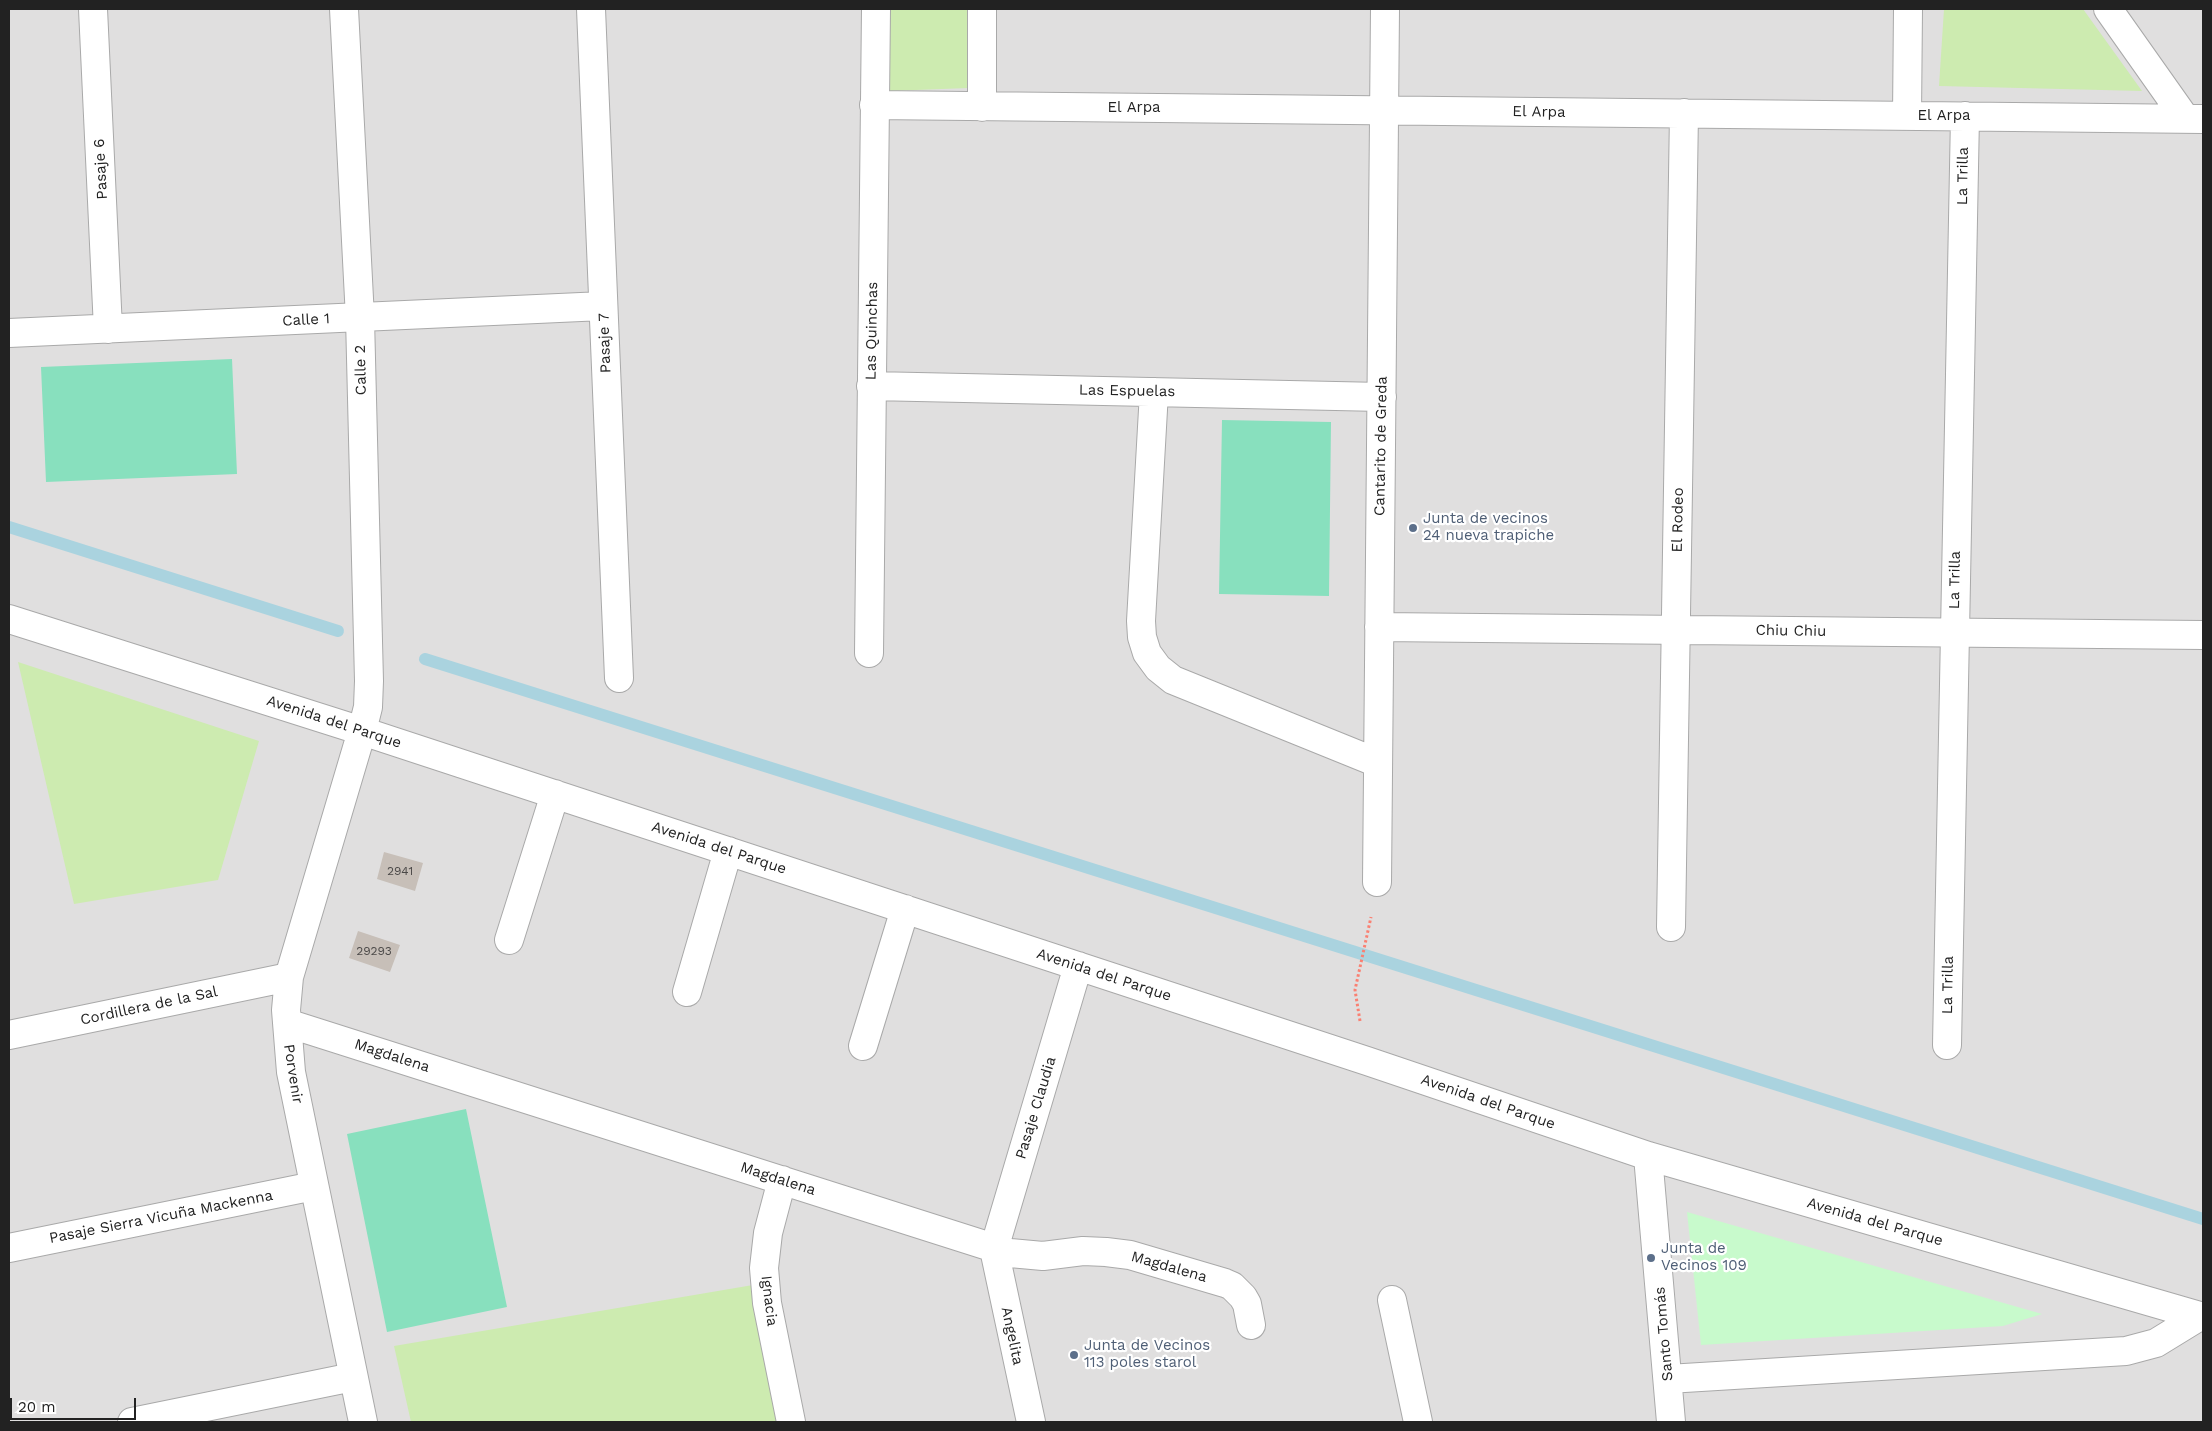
<!DOCTYPE html>
<html>
<head>
<meta charset="utf-8">
<style>
	body { margin:0 }
	#map { position:relative; width:2212px; height:1431px; overflow:hidden; background:#f2efe9; font-family:"Work Sans",sans-serif }
	canvas { display:block }
	.frame { position:absolute; inset:0; border:10px solid #222; pointer-events:none }
	.scale { position:absolute; left:10px; top:1398px; width:126px; height:22px; box-sizing:border-box; border:2px solid #222; border-top:0; padding-left:6px; font-size:15px; line-height:18px; white-space:nowrap; color:#222; -webkit-text-stroke:4px #fff; paint-order:stroke }
</style>
</head>
<body>
<div id="map">
<canvas width="2212" height="1431"></canvas>
<div class="frame"></div>
<div class="scale">20 m</div>
</div>
<script>
const ctx = document.querySelector('canvas').getContext('2d');
ctx.lineJoin = 'round';
function paint(path, color) { ctx.fillStyle = color; ctx.fill(path, 'evenodd'); }
const toPath = rows => new Path2D(rows.map(r => 'M' + r).join(''));
function strokePath(path, color, width, dash) { ctx.strokeStyle = color; ctx.lineWidth = width; ctx.lineCap = dash ? 'butt' : 'round'; ctx.setLineDash(dash || []); ctx.stroke(path); }
function label(font, color, halo, rows, align = 'center') {
  ctx.font = font + ' "Work Sans",sans-serif'; ctx.lineWidth = 4.5; ctx.setLineDash([]); ctx.textBaseline = 'middle'; ctx.strokeStyle = halo; ctx.fillStyle = color; for (const [text, x, y, turn = 0] of rows) {
    ctx.save(); ctx.translate(x, y); ctx.rotate((+turn || 0) * Math.PI / 180); ctx.textAlign = isNaN(turn) ? turn : align; if (halo) ctx.strokeText(text, 0, 0); ctx.fillText(text, 0, 0); ctx.restore();
  }
}
paint(toPath([
	[9,9,2203,9,2203,1422,9,1422]
]), '#e0dfdf');
paint(toPath([
	[890,9,970,9,969,88,889,91],
	[1944,9,2083,9,2142,91,1939,86],
	[18,662,259,741,218,880,74,904],
	[753,1285,779,1422,411,1422,394,1346]
]), '#cdebb0');
paint(toPath([
	[1687,1212,2042,1314,2003,1326,1701,1345]
]), '#c8facc');
paint(toPath([
	[232,359,237,474,46,482,41,367],
	[1222,420,1331,422,1329,596,1219,594],
	[466,1109,507,1307,387,1332,347,1134]
]), '#88e0be');
strokePath(toPath([
	[9,527,338,631],
	[425,659,2203,1219]
]), '#aad3df', 12);
paint(toPath([
	[384,852,423,863,415,891,377,879],
	[358,931,400,945,390,972,349,958]
]), '#c7bfb8');
const minor = toPath([
	[93,9,108,329],
	[344,9,360,318,369,681,368,707,362,731,289,977,286,1010,291,1072,363,1422],
	[591,9,619,678],
	[2108,9,2185,118],
	[874,105,2203,119],
	[982,107,982,9],
	[1907,116,1908,9],
	[9,333,603,306],
	[871,386,1382,397],
	[1154,392,1141,621,1142,637,1147,653,1158,668,1173,680,1378,763],
	[9,619,362,731,1367,1061,1648,1156,2203,1317],
	[1379,627,2203,635],
	[869,653,876,9],
	[1377,882,1385,9],
	[1671,927,1684,113],
	[509,940,555,794],
	[687,992,728,851],
	[287,1023,1010,1253,1043,1256,1083,1251,1106,1252,1130,1255,1225,1283,1232,1286,1243,1297,1247,1304,1251,1325],
	[9,1035,289,977],
	[1947,1045,1965,116],
	[863,1046,905,909],
	[1648,1156,1671,1422],
	[782,1180,768,1233,764,1268,767,1303,791,1422],
	[9,1248,314,1186],
	[1392,1300,1418,1422],
	[1668,1379,2126,1351,2156,1343,2200,1316],
	[132,1422,353,1377],
	[1031,1422,994,1249,1078,966]
]);
strokePath(minor, '#a9a9a9', 30);
strokePath(toPath([
	[1360,1021,1355,990,1371,917]
]), '#fa8072', 3, [2.5, 2.5]);
strokePath(minor, '#fff', 28);
for (const [x, y, r, color] of [
	[1413,528,5,"#5c6f8a"],
	[1651,1258,5,"#5c6f8a"],
	[1074,1355,5,"#5c6f8a"]
]) { const dot = new Path2D(); dot.arc(x, y, r, 0, 2 * Math.PI); ctx.fillStyle = color; ctx.fill(dot); strokePath(dot, '#fff', 2); }
label('12px', '#4b4948', null, [
	["2941",400,871],
	["29293",374,951]
]);
label('15px', '#222', '#fff', [
	["El Arpa",1134,108],
	["El Arpa",1539,112,1],
	["El Arpa",1944,116],
	["Pasaje 6",101,169,-93],
	["La Trilla",1963,176,-89],
	["Calle 1",306,320,-3],
	["Las Quinchas",872,331,-89],
	["Pasaje 7",605,343,-92],
	["Calle 2",361,370,-91],
	["Las Espuelas",1127,391,1],
	["Cantarito de Greda",1381,446,-89],
	["El Rodeo",1678,520,-89],
	["La Trilla",1955,580,-89],
	["Chiu Chiu",1791,631,1],
	["Avenida del Parque",334,722,18],
	["Avenida del Parque",719,848,18],
	["Avenida del Parque",1104,975,18],
	["La Trilla",1948,985,-89],
	["Cordillera de la Sal",149,1006,-12],
	["Magdalena",392,1056,18],
	["Porvenir",293,1074,81],
	["Avenida del Parque",1488,1102,19],
	["Pasaje Claudia",1036,1108,-73],
	["Magdalena",778,1179,18],
	["Pasaje Sierra Vicuña Mackenna",161,1217,-11],
	["Avenida del Parque",1875,1222,16],
	["Magdalena",1169,1267,16],
	["Ignacia",769,1301,83],
	["Santo Tomás",1664,1334,-95],
	["Angelita",1012,1336,78]
]);
label('15px', '#4e5e75', '#fff', [
	["Junta de vecinos",1423,519],
	["24 nueva trapiche",1423,536],
	["Junta de",1661,1249],
	["Vecinos 109",1661,1266],
	["Junta de Vecinos",1084,1346],
	["113 poles starol",1084,1363]
], 'left');
</script>
</body>
</html>
